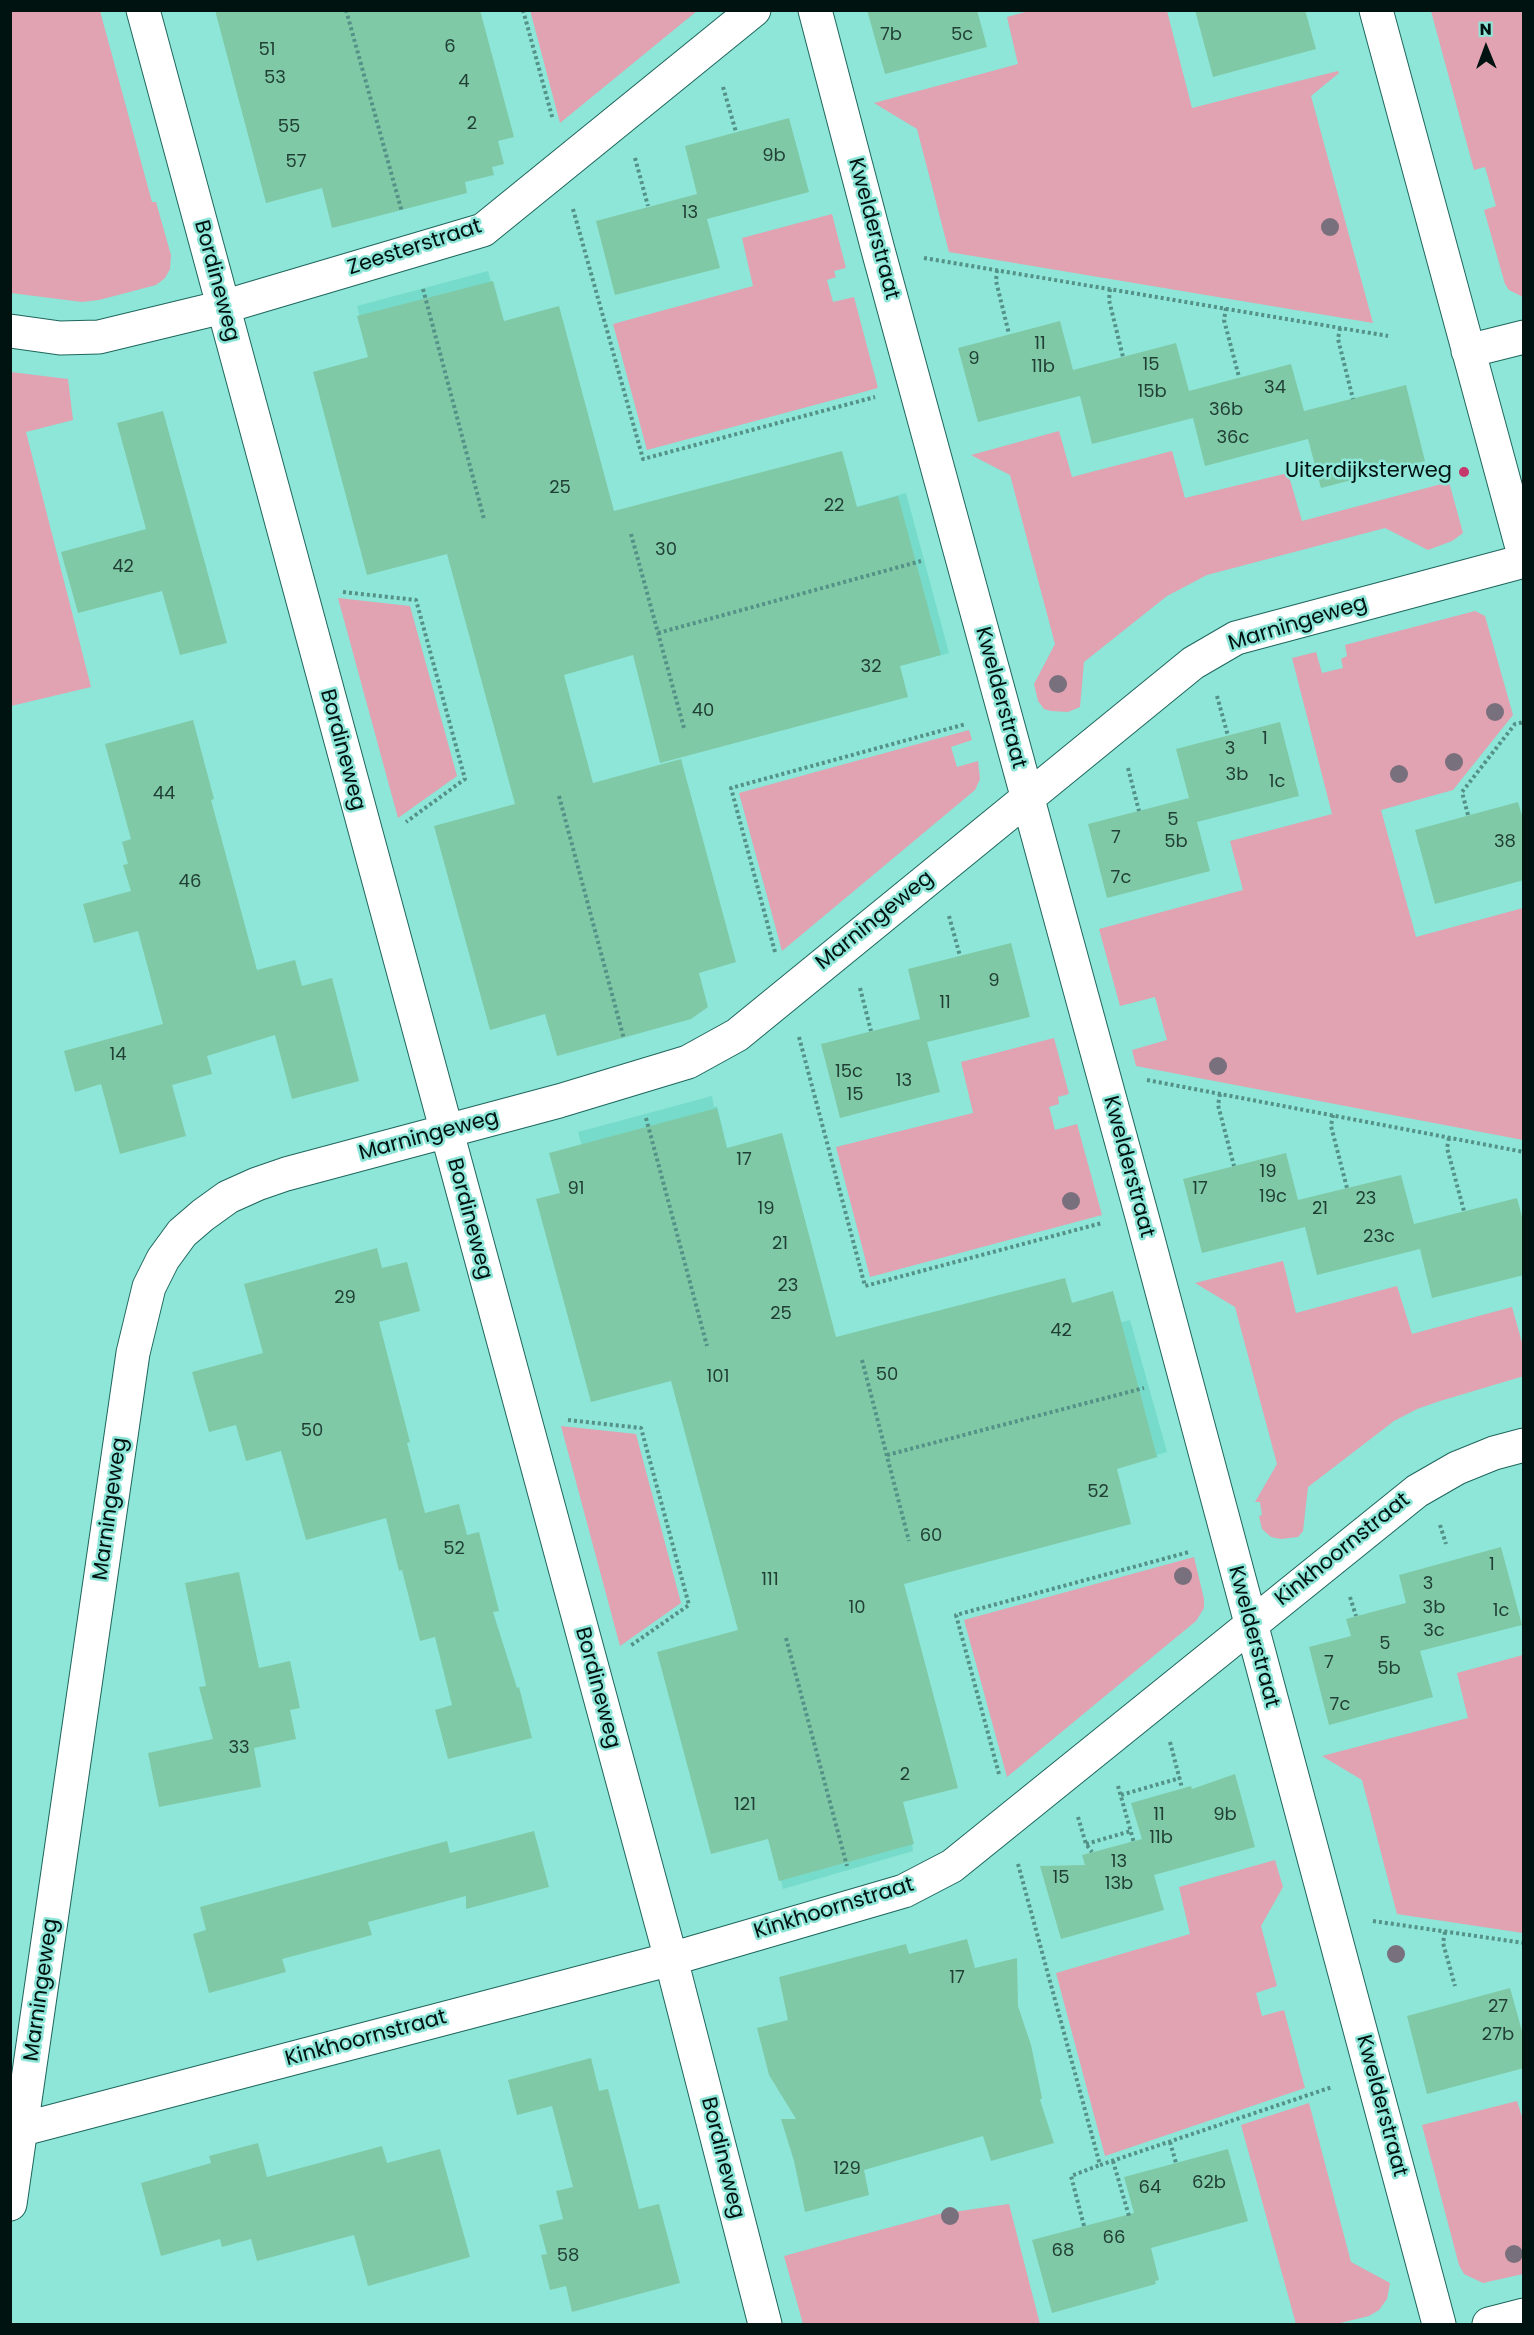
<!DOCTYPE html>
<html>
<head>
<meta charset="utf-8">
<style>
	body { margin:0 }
	#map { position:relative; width:1534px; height:2335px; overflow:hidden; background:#8de6d8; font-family:Poppins,sans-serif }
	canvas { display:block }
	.frame { position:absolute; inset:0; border:12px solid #001310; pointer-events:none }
	.north { position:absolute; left:1456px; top:18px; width:60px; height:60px; -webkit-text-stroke:4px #8de6d8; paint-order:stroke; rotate:359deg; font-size:16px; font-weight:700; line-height:24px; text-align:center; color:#001310 }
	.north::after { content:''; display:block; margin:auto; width:21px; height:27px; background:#001310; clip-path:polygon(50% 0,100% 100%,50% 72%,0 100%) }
</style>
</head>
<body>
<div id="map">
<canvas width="1534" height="2335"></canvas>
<div class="frame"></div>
<div class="north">N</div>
</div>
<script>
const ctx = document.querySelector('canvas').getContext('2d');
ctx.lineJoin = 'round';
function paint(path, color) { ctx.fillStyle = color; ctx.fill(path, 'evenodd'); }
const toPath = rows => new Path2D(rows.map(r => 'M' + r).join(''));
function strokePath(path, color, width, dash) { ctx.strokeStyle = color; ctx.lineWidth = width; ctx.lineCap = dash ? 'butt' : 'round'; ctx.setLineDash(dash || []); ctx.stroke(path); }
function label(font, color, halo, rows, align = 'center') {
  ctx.font = font + ' Poppins,sans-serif'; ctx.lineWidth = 5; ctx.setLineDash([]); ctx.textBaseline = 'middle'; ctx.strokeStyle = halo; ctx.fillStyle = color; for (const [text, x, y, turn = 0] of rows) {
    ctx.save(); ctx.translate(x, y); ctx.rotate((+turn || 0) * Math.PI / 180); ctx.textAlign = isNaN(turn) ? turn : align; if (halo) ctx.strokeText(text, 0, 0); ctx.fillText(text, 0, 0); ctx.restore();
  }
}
paint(toPath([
	[488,271,502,321,370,356,357,306],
	[906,493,949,653,900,666,857,507],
	[712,1096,714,1107,717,1106,727,1148,593,1184,578,1132],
	[1130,1320,1167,1452,1157,1455,1158,1457,1116,1468,1080,1332],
	[912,1844,913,1851,783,1889,781,1880]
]), '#77dbcb');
paint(toPath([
	[530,10,697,10,697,11,560,123],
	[10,11,100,11,152,202,156,202,171,255,170,269,165,278,156,285,99,300,82,302,11,293],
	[1029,11,1167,11,1192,108,1338,71,1339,73,1311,96,1373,323,949,252,917,129,874,103,1018,64,1007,17],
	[1431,11,1523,11,1523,297,1509,290,1505,284,1484,210,1496,206,1485,167,1474,170],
	[832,214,846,268,834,271,836,277,827,280,833,302,854,297,878,388,647,450,613,324,753,286,742,238],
	[11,372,68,379,73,420,26,432,91,687,11,706],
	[1059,431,1072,477,1172,451,1185,498,1288,473,1302,521,1449,482,1463,533,1452,541,1428,550,1385,528,1207,575,1167,596,1084,662,1080,707,1068,712,1051,711,1044,709,1038,701,1034,684,1055,644,1010,475,971,455],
	[338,598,410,606,457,776,398,818],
	[1475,611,1485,616,1513,715,1453,790,1381,810,1416,937,1523,908,1523,1140,1136,1066,1132,1050,1167,1040,1155,997,1120,1006,1099,929,1243,890,1230,841,1332,814,1292,658,1316,652,1322,673,1343,668,1341,659,1347,656,1345,645],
	[969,730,972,740,951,747,957,767,978,761,980,779,975,790,782,951,739,793],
	[1054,1038,1069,1094,1058,1097,1059,1104,1049,1107,1055,1130,1077,1124,1102,1215,870,1277,836,1147,973,1113,961,1062],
	[1283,1261,1296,1313,1397,1286,1412,1334,1512,1307,1523,1346,1524,1376,1440,1401,1417,1409,1394,1421,1308,1487,1303,1531,1298,1537,1281,1539,1271,1537,1262,1529,1259,1516,1262,1515,1260,1502,1255,1502,1277,1464,1235,1307,1195,1283],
	[561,1426,636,1434,681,1603,620,1646],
	[1194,1557,1204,1599,1204,1608,1196,1621,1007,1777,964,1620],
	[1523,1655,1523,1933,1397,1914,1362,1780,1322,1756,1468,1718,1457,1673],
	[1275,1860,1283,1887,1261,1926,1277,1986,1256,1993,1262,2016,1284,2010,1305,2088,1105,2156,1056,1973,1190,1934,1179,1887],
	[1517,2101,1524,2123,1523,2274,1483,2283,1464,2274,1459,2265,1422,2125],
	[1309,2103,1351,2262,1390,2283,1387,2299,1379,2310,1369,2316,1336,2324,1296,2324,1241,2125],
	[1009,2204,1040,2324,803,2324,784,2256,939,2214]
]), '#e1a2b1');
paint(toPath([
	[215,10,480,10,514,137,498,141,504,164,492,167,494,175,465,182,467,193,332,228,322,188,266,203],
	[867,10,977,10,987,47,885,74],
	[1195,10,1305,10,1316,49,1213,77],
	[789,118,809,192,707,219,720,268,615,295,596,221,697,194,685,146],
	[493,281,504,321,559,306,614,511,842,451,857,507,898,496,941,655,900,666,908,697,660,763,633,655,564,675,593,783,681,759,736,962,699,973,708,1007,691,1019,557,1056,545,1014,490,1030,434,826,515,804,447,554,367,575,313,372,368,357,357,316],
	[1060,321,1073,370,1176,343,1189,391,1291,364,1304,411,1406,385,1425,461,1321,488,1308,439,1205,466,1193,418,1092,444,1080,396,978,422,958,348],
	[163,411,227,643,180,655,162,591,78,613,61,552,146,529,117,423],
	[193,720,214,799,211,800,257,970,295,960,302,986,332,978,359,1081,292,1099,275,1035,207,1056,212,1074,172,1085,186,1136,120,1154,101,1084,75,1092,64,1051,163,1024,138,931,94,943,83,904,131,891,123,865,128,864,122,842,131,839,105,744],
	[1280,722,1299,796,1197,822,1210,871,1107,898,1088,824,1189,798,1176,749],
	[1518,802,1524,822,1524,880,1435,904,1415,830],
	[1011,943,1030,1017,927,1042,940,1092,840,1118,821,1044,920,1019,908,969],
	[717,1108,727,1148,782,1133,836,1337,1065,1278,1072,1303,1113,1291,1157,1457,1117,1469,1131,1524,904,1584,958,1788,903,1802,914,1844,779,1881,768,1839,711,1854,657,1652,738,1630,671,1381,591,1402,536,1199,560,1193,549,1153],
	[1286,1153,1298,1200,1401,1175,1414,1224,1517,1198,1524,1224,1524,1275,1432,1298,1420,1249,1317,1275,1305,1227,1202,1253,1183,1179],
	[377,1248,382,1268,407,1262,420,1311,379,1322,410,1442,407,1443,425,1513,459,1504,467,1535,479,1532,499,1611,493,1612,517,1688,519,1687,532,1738,448,1759,435,1710,452,1705,435,1637,420,1641,402,1570,399,1571,386,1518,306,1540,281,1451,246,1461,236,1425,209,1432,192,1372,263,1353,244,1284],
	[1501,1547,1522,1625,1420,1651,1433,1697,1329,1725,1309,1647,1351,1636,1346,1619,1406,1603,1399,1575],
	[239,1572,259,1668,290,1661,300,1708,290,1710,296,1739,254,1748,261,1787,159,1807,148,1753,213,1739,199,1687,206,1686,185,1583],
	[1235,1774,1255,1847,1154,1875,1164,1910,1061,1939,1040,1866,1085,1865,1082,1855,1142,1839,1131,1803,1191,1786,1192,1789],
	[534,1831,549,1887,466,1909,466,1896,368,1922,372,1935,282,1959,286,1972,209,1993,193,1934,206,1930,200,1907,447,1841,450,1853],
	[967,1939,975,1968,1017,1958,1018,2006,1031,2045,1042,2098,1040,2100,1054,2143,991,2161,983,2136,864,2170,869,2195,805,2212,794,2161,781,2119,796,2119,769,2075,757,2028,788,2020,779,1977,906,1944,909,1954],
	[1510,1988,1524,2038,1524,2068,1427,2094,1407,2016],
	[591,2058,599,2091,608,2089,639,2209,659,2204,680,2283,572,2312,566,2286,550,2290,541,2255,547,2254,539,2225,563,2219,556,2191,573,2187,552,2106,517,2115,508,2080],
	[258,2143,267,2177,382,2146,387,2163,440,2149,470,2257,368,2286,354,2235,257,2261,251,2239,222,2247,220,2239,161,2256,141,2183,211,2163,209,2156],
	[1228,2149,1248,2221,1151,2248,1159,2280,1155,2281,1156,2284,1052,2313,1032,2240,1134,2213,1124,2177]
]), '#80c9a6');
const minor = toPath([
	[143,10,671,1959,765,2324],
	[815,10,878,250,1141,1213,1439,2324],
	[1376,10,1524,555],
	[10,331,60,338,99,337,223,307,483,230,754,10],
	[1468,351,1524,337],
	[23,2129,671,1959,904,1891,952,1866,1417,1491,1457,1468,1494,1453,1524,1445],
	[10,2204,133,1353,149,1287,163,1259,182,1233,203,1215,228,1197,257,1184,286,1174,559,1101,688,1062,737,1035,1193,663,1236,638,1524,561],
	[1489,2324,1524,2315]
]);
strokePath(minor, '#1f665d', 35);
strokePath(toPath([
	[346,10,402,212],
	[523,10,553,120],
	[723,87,736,132],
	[635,158,648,206],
	[573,209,643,459,875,397],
	[924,258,1388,336],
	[997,270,996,281,1009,334],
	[423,289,484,519],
	[1110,289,1109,300,1123,357],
	[1226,308,1224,320,1239,377],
	[1340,328,1338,339,1353,399],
	[631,534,684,728],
	[343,592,416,600,465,779,406,822],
	[658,633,921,561],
	[1217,696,1228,736],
	[1128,768,1139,811],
	[559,796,624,1039],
	[1468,815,1462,792,1515,724,1524,722],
	[949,916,960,956],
	[775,952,731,788,966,724],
	[860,988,871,1031],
	[799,1037,865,1286,1102,1223],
	[1147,1080,1524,1152],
	[1220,1094,1218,1105,1234,1166],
	[1333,1115,1331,1126,1347,1188],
	[646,1118,707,1346],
	[1449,1138,1447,1148,1464,1211],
	[862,1360,909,1541],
	[568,1420,641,1428,689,1605,630,1646],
	[887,1455,1144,1388],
	[1440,1525,1446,1544],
	[1350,1597,1356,1616],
	[786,1638,847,1866],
	[1170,1742,1182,1788],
	[999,1774,956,1615,1189,1552],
	[1118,1786,1134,1843],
	[1121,1795,1180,1778],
	[1078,1817,1086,1844,1092,1852],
	[1086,1844,1131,1831],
	[1018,1864,1100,2165,1332,2087],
	[1373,1921,1524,1943],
	[1445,1932,1443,1943,1455,1986],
	[1170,2142,1176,2163],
	[1113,2161,1129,2216],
	[1084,2226,1071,2176,1100,2165]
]), '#549187', 4, [3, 3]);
strokePath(minor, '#fff', 33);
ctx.fillStyle = '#78707d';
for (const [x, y] of [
	[1330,227],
	[1058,684],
	[1495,712],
	[1454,762],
	[1399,774],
	[1218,1066],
	[1071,1201],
	[1183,1576],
	[1396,1954],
	[950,2216],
	[1514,2254]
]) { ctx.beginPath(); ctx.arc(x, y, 9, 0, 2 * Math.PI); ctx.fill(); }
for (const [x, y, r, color] of [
	[1464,472,6,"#c4386b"]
]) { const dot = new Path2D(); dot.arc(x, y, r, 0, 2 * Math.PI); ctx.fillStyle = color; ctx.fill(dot); strokePath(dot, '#8de6d8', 2); }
label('18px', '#204036', null, [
	["7b",891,35],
	["5c",962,35],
	["6",450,47],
	["51",267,50],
	["53",275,78],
	["4",464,82],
	["2",472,124],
	["55",289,127],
	["9b",774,156],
	["57",296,162],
	["13",690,213],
	["11",1040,344],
	["9",974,359],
	["15",1151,365],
	["11b",1043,367],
	["34",1275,388],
	["15b",1152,392],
	["36b",1226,410],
	["36c",1233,438],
	["25",560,488],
	["22",834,506],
	["30",666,550],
	["42",123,567],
	["32",871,667],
	["40",703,711],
	["1",1265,739],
	["3",1230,749],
	["3b",1237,775],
	["1c",1277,782],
	["44",164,794],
	["5",1173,820],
	["7",1116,838],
	["5b",1176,842],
	["38",1505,842],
	["7c",1121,878],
	["46",190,882],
	["9",994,981],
	["11",945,1003],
	["14",118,1055],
	["15c",849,1072],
	["13",904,1081],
	["15",855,1095],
	["17",744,1160],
	["19",1268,1172],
	["91",576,1189],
	["17",1200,1189],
	["19c",1273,1197],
	["23",1366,1199],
	["19",766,1209],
	["21",1320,1209],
	["23c",1379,1237],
	["21",780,1244],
	["23",788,1286],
	["29",345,1298],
	["25",781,1314],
	["42",1061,1331],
	["50",887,1375],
	["101",718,1377],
	["50",312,1431],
	["52",1098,1492],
	["60",931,1536],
	["52",454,1549],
	["1",1492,1565],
	["111",770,1580],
	["3",1428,1584],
	["10",857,1608],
	["3b",1434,1608],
	["1c",1501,1611],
	["3c",1434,1631],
	["5",1385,1644],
	["7",1329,1663],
	["5b",1389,1669],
	["7c",1340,1705],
	["33",239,1748],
	["2",905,1775],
	["121",745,1805],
	["11",1159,1815],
	["9b",1225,1815],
	["11b",1161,1838],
	["13",1119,1862],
	["15",1061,1878],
	["13b",1119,1884],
	["17",957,1978],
	["27",1498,2007],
	["27b",1498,2035],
	["129",847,2169],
	["62b",1209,2183],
	["64",1150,2188],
	["66",1114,2238],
	["68",1063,2251],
	["58",568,2256]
]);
label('21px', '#001310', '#8de6d8', [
	["Kwelderstraat",873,229,75],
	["Zeesterstraat",415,248,-18],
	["Bordineweg",216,281,75],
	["Marningeweg",1298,624,-17],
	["Kwelderstraat",1000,698,75],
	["Bordineweg",342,750,75],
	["Marningeweg",875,921,-39],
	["Marningeweg",429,1136,-15],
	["Kwelderstraat",1128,1167,75],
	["Bordineweg",469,1219,75],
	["Marningeweg",111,1509,-82],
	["Kinkhoornstraat",1343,1550,-39],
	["Kwelderstraat",1253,1637,75],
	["Bordineweg",597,1688,75],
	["Kinkhoornstraat",834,1909,-17],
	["Marningeweg",42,1990,-82],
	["Kinkhoornstraat",366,2039,-15],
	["Kwelderstraat",1381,2106,75],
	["Bordineweg",722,2158,76]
]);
label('21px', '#001310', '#8de6d8', [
	["Uiterdijksterweg",1452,472]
], 'right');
</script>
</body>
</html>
